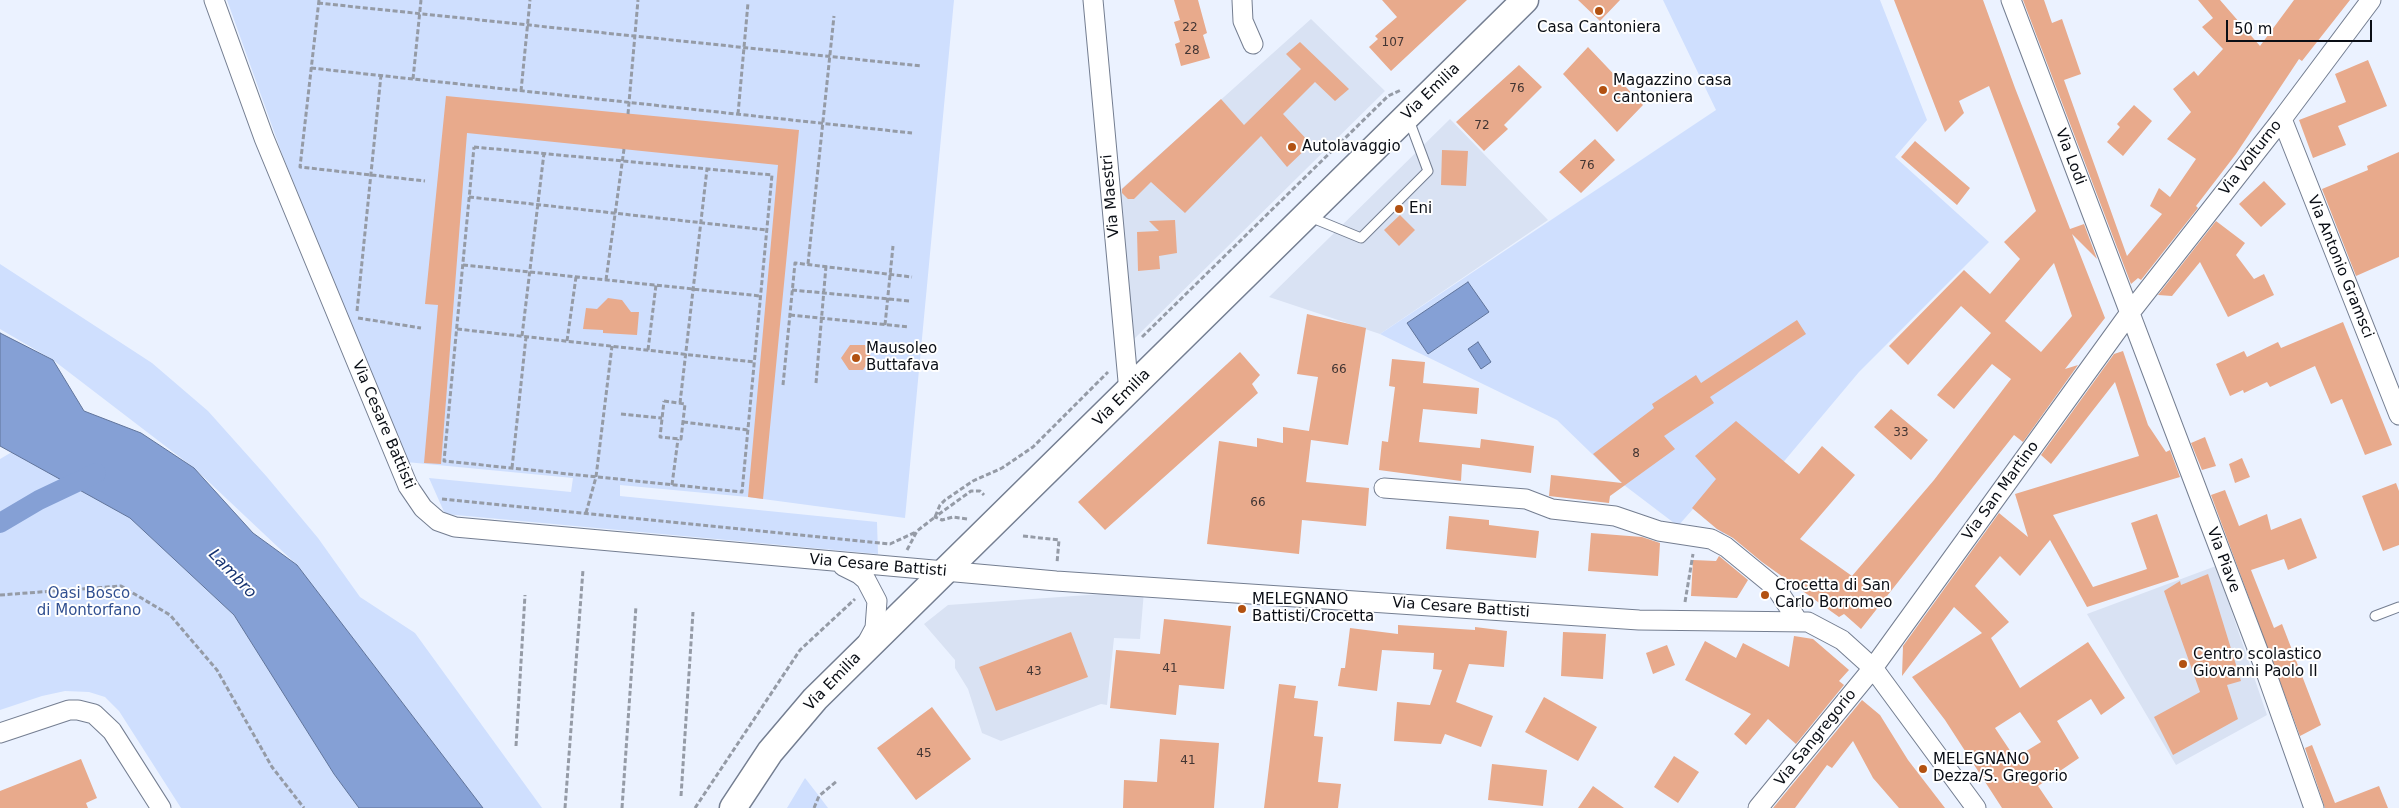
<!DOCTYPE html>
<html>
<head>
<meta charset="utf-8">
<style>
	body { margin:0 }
	#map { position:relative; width:2399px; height:808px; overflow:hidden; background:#ebf2ff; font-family:"DejaVu Sans",sans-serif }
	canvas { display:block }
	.scale { position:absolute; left:2226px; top:20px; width:146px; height:22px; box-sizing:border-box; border:2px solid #0a0e15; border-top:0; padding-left:6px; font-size:15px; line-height:18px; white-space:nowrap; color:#0a0e15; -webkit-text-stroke:4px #fff; paint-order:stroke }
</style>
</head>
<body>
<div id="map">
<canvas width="2399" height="808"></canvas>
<div class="scale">50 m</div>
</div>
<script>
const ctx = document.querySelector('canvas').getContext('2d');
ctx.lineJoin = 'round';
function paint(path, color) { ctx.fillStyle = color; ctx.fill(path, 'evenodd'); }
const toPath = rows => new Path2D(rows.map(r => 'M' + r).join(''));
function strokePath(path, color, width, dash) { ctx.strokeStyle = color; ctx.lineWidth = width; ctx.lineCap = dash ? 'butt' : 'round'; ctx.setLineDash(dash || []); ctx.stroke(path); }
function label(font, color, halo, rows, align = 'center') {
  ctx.font = font + ' "DejaVu Sans",sans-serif'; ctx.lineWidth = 4; ctx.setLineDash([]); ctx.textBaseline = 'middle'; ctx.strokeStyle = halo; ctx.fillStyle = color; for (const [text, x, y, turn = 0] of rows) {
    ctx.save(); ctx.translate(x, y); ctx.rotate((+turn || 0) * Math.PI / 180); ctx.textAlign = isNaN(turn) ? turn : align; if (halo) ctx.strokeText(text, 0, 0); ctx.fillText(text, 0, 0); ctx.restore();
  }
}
paint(toPath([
	[1311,19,1385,91,1134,339,1119,191],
	[1450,119,1548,220,1380,334,1269,297],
	[2216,566,2267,715,2176,765,2087,614],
	[1144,591,1140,639,1114,638,1107,705,1101,704,1001,741,982,733,968,689,955,668,955,660,924,624,948,605]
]), '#d9e2f3');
paint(toPath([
	[227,0,954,0,905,518,748,497,620,485,620,496,877,522,878,554,445,514,429,478,571,492,573,478,406,462,282,154],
	[1663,0,1880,0,1927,120,1895,157,1989,242,1859,372,1723,534,1693,509,1678,526,1624,485,1557,420,1380,334,1716,110],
	[0,264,152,363,208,411,267,477,318,538,360,597,415,633,542,808,483,808,297,565,194,468,53,360,0,329],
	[12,452,130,518,234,615,334,774,359,808,181,808,119,711,105,697,89,692,65,691,42,696,0,710,0,459],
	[805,778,819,796,828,808,787,808]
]), '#cfdffe');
const water = toPath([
	[1468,282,1489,312,1428,354,1407,323,1468,282],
	[0,333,53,360,84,411,141,433,194,468,253,533,297,565,483,808,359,808,334,774,234,615,130,518,0,446,0,333],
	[1478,342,1491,362,1481,369,1468,349,1478,342]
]);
paint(water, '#85a0d5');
strokePath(water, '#60749b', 1);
strokePath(toPath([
	[0,523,39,500,96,473]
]), '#85a0d5', 20);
paint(toPath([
	[1174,0,1198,0,1207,33,1203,35,1210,58,1181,66,1175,44,1180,42,1174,22,1180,20],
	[1382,0,1467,0,1391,71,1369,47,1378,39,1375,36,1397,17],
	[1578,0,1620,0,1600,21],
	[1894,0,1983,0,2015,88,2070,229,2084,224,2097,259,2072,234,2105,318,2065,369,2078,365,2023,442,2014,435,1861,629,1844,614,1839,617,1762,562,1733,538,1717,529,1692,508,1716,479,1695,456,1736,421,1799,474,1822,446,1855,475,1800,539,1852,576,1934,480,2011,379,1992,364,1954,409,1937,395,1991,333,1961,306,1908,365,1889,346,1964,270,1990,294,2020,259,2004,242,2036,211,1989,86,1959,101,1964,113,1945,132],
	[2054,263,2072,316,2041,352,2005,321],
	[2023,0,2044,0,2052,23,2062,19,2081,74,2064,80,2127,256,2162,214,2150,206,2159,188,2170,197,2196,159,2167,139,2191,112,2173,89,2194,71,2198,76,2223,49,2202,27,2213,18,2198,0,2220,0,2260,46,2294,0,2350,0,2302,61,2299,59,2236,154,2196,206,2198,208,2141,280,2138,278,2131,284],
	[1300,42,1349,89,1335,101,1315,82,1283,114,1311,144,1287,167,1261,136,1185,213,1151,182,1134,199,1128,199,1122,193,1122,189,1221,99,1244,125,1301,69,1286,54],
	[1588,47,1643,105,1617,132,1563,74],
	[2368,60,2387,106,2338,126,2346,145,2313,158,2299,120,2346,102,2335,74],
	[1519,65,1542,87,1504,125,1508,129,1484,151,1456,122],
	[446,96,799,130,763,499,748,497,778,165,467,133,441,464,424,463,438,305,425,304],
	[2134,105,2152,121,2123,156,2107,142,2120,127,2117,124],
	[1595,139,1615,160,1581,193,1559,172],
	[1915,141,1970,188,1957,205,1901,157],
	[1442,150,1468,151,1466,186,1441,185],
	[2399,152,2399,257,2356,276,2322,189,2368,170,2367,166],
	[2264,181,2286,204,2261,227,2239,204],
	[1400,215,1415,230,1399,246,1384,230],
	[1175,220,1177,253,1159,256,1160,269,1138,271,1137,232,1159,231,1149,221],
	[2216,221,2245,243,2236,255,2254,279,2264,274,2274,295,2228,317,2200,262,2172,296,2158,295],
	[608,298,622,300,631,312,639,312,637,335,603,333,603,330,583,329,586,308,597,309],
	[1307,314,1366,328,1348,445,1311,440,1306,482,1369,488,1366,526,1302,520,1299,554,1207,544,1219,441,1257,447,1257,438,1283,443,1283,427,1309,431,1318,377,1297,374],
	[1797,320,1806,334,1710,397,1714,403,1664,436,1675,449,1610,496,1609,503,1549,496,1551,475,1622,483,1593,454,1654,408,1652,404,1696,375,1701,383],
	[2343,322,2392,445,2365,455,2342,399,2331,404,2315,366,2270,387,2267,382,2244,393,2243,390,2230,396,2216,364,2244,351,2247,357,2278,342,2281,348],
	[850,345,865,345,871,357,863,370,849,370,841,358],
	[2123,351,2148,425,2166,452,2170,450,2180,477,2053,515,2093,587,2147,569,2131,523,2157,514,2179,577,2087,607,2050,540,2020,576,2000,556,1975,586,2009,622,1991,638,2020,688,2088,642,2125,698,2101,715,2091,699,2057,721,2079,758,2038,786,2053,808,2002,808,1945,720,1912,677,1982,633,1954,607,1902,676,1903,646,1999,513,2028,537,2015,494,2139,456,2115,382,2051,464,2041,455,2114,354],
	[2020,712,2041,742,2015,758,1995,728],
	[1240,352,1260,375,1252,384,1258,393,1105,530,1078,502],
	[1392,359,1425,362,1423,383,1479,388,1477,414,1423,409,1419,442,1480,448,1481,439,1534,446,1531,473,1462,464,1461,481,1379,470,1382,441,1388,442,1395,387,1389,386],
	[1891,409,1928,440,1911,460,1874,427],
	[2205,437,2216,466,2202,470,2191,443],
	[2242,458,2250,477,2235,483,2229,464],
	[2396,483,2399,491,2399,545,2383,551,2362,496],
	[2225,490,2239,526,2267,514,2271,530,2301,518,2317,558,2288,570,2284,559,2251,570,2274,628,2282,624,2321,725,2300,736,2211,495],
	[1449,516,1489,520,1489,525,1539,531,1536,558,1446,549],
	[1591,533,1642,537,1660,543,1658,576,1588,571],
	[1719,556,1748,580,1737,598,1691,596,1693,560,1716,561],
	[2208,574,2241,681,2227,685,2238,719,2173,755,2154,717,2200,692,2164,591,2180,581,2181,585],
	[1164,619,1231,626,1224,689,1179,685,1176,715,1110,708,1116,650,1160,654],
	[1398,625,1475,630,1475,627,1507,631,1504,667,1469,664,1456,702,1493,716,1481,747,1445,734,1441,744,1394,741,1397,702,1430,705,1442,670,1433,669,1434,653,1382,650,1377,691,1338,686,1341,668,1345,668,1350,628,1398,634],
	[1071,632,1088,677,996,711,979,667],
	[1563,632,1606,634,1603,679,1561,676],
	[1794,636,1813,639,1849,670,1839,681,1844,685,1796,744,1768,719,1746,745,1734,734,1751,714,1685,680,1705,641,1736,658,1743,643,1789,667],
	[1667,645,1675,665,1653,674,1646,653],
	[1279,684,1296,686,1294,698,1318,701,1314,736,1323,737,1318,782,1341,784,1338,808,1264,808],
	[1544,697,1597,727,1578,761,1525,732],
	[1862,700,1880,715,1908,760,1945,808,1899,808,1873,778,1853,741,1832,768,1827,765,1795,808,1773,808],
	[932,707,971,759,916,800,877,748],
	[1160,739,1219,743,1214,808,1123,808,1124,780,1157,782],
	[2312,745,2335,803,2379,786,2388,808,2325,808,2305,748],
	[1674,756,1699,772,1678,803,1654,787],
	[81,759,97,798,86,803,88,808,0,808,0,791],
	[1492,764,1547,770,1543,806,1488,800],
	[1593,786,1624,808,1578,808]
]), '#e8aa8c');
const lane = toPath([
	[1310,217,1361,238,1428,171,1409,120],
	[2375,616,2399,607]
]);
const street = toPath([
	[214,0,264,138,408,486,423,508,438,521,455,527,1056,581,1639,620,1808,622,1842,640,1873,668,1976,808],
	[1093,0,1129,392],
	[1242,0,1243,21,1253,44],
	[2011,0,2262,661,2314,808],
	[2282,119,2399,415],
	[1384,488,1526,499,1552,509,1615,516,1659,531,1711,539,1726,547,1776,588,1798,621],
	[843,566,859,574,866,580,877,601,875,628,867,643],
	[0,733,69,710,78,710,94,714,112,731,161,808],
	[1758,808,1873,668,2129,314,2282,119,2371,0]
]);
const secondary = toPath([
	[733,808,770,752,815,699,1525,0]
]);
strokePath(lane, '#747e91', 11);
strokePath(street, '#747e91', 21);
strokePath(secondary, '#747e91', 29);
strokePath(toPath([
	[319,0,300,167,425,181],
	[318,3,921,66],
	[311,68,912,133],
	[413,79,421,0],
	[521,91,530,0],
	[628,114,638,0],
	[738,114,748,3],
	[474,147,772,175,742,492,444,461,474,147],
	[469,197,767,230],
	[808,264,834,16],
	[463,265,760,296],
	[606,280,624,149],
	[792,290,910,301],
	[357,311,381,75],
	[790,315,909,327],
	[358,318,421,328],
	[885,325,893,246],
	[457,329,754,362],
	[522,336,544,153],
	[1142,337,1388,96,1401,90],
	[567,341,576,277],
	[648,350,656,285],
	[816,383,826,266],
	[783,385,795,263,912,277],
	[664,401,685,404,681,439,660,437,664,401],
	[680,403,707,169],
	[621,414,662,418],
	[683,422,748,430],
	[512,468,526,337],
	[672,485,678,439],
	[442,499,890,544,916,532],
	[586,513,596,477,612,346],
	[967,519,953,517,942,520,935,517,971,491,980,491,984,495],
	[1023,536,1059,540,1057,563],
	[907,550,917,531,935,517,940,505,945,500,973,481,1002,468,1033,447,1108,372],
	[0,595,121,586,170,615,217,670,272,767,304,808],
	[1685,602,1693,554],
	[516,746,525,595],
	[681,796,693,612],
	[565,808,583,570],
	[622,808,636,606],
	[695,808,800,650,855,599],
	[814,808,819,796,837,781]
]), '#959ba6', 3, [5, 2.5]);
strokePath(lane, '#fff', 9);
strokePath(street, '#fff', 19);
strokePath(secondary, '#fff', 26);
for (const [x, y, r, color] of [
	[1599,11,5,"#b25111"],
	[1603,90,5,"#b25111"],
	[1292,147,5,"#b25111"],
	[1399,209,5,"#b25111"],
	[856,358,5,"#b25111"],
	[1765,595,5,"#b25111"],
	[1242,609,5,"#b25111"],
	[2183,664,5,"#b25111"],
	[1923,769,5,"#b25111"]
]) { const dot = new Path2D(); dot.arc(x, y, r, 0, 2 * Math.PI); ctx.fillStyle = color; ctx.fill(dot); strokePath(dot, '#fff', 2); }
label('12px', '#423533', null, [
	["22",1190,28],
	["107",1393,43],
	["28",1192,51],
	["76",1517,89],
	["72",1482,126],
	["76",1587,166],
	["66",1339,370],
	["33",1901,433],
	["8",1636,454],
	["66",1258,503],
	["41",1170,669],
	["43",1034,672],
	["45",924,754],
	["41",1188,761]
]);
label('15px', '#0a0e15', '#fff', [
	["Casa Cantoniera",1599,28,"center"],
	["Magazzino casa",1613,81],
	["cantoniera",1613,98],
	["Autolavaggio",1302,147],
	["Eni",1409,209],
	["Mausoleo",866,349],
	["Buttafava",866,366],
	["Crocetta di San",1775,586],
	["Carlo Borromeo",1775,603],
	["MELEGNANO",1252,600],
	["Battisti/Crocetta",1252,617],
	["Centro scolastico",2193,655],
	["Giovanni Paolo II",2193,672],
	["MELEGNANO",1933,760],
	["Dezza/S. Gregorio",1933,777]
], 'left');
label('15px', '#0a0e15', '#fff', [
	["Via Emilia",1431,92,-44],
	["Via Lodi",2070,157,69],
	["Via Volturno",2251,158,-52],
	["Via Maestri",1111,196,-95],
	["Via Antonio Gramsci",2340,267,68],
	["Via Emilia",1122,398,-45],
	["Via Cesare Battisti",383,425,67],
	["Via San Martino",2001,491,-54],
	["Via Piave",2223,560,69],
	["Via Cesare Battisti",878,566,5],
	["Via Cesare Battisti",1461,608,4],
	["Via Emilia",833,682,-46],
	["Via Sangregorio",1816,738,-51]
]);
label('15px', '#315091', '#fff', [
	["Oasi Bosco",89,594],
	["di Montorfano",89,611]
]);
label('italic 16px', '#163371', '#fff', [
	["Lambro",232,574,46]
]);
</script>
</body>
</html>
